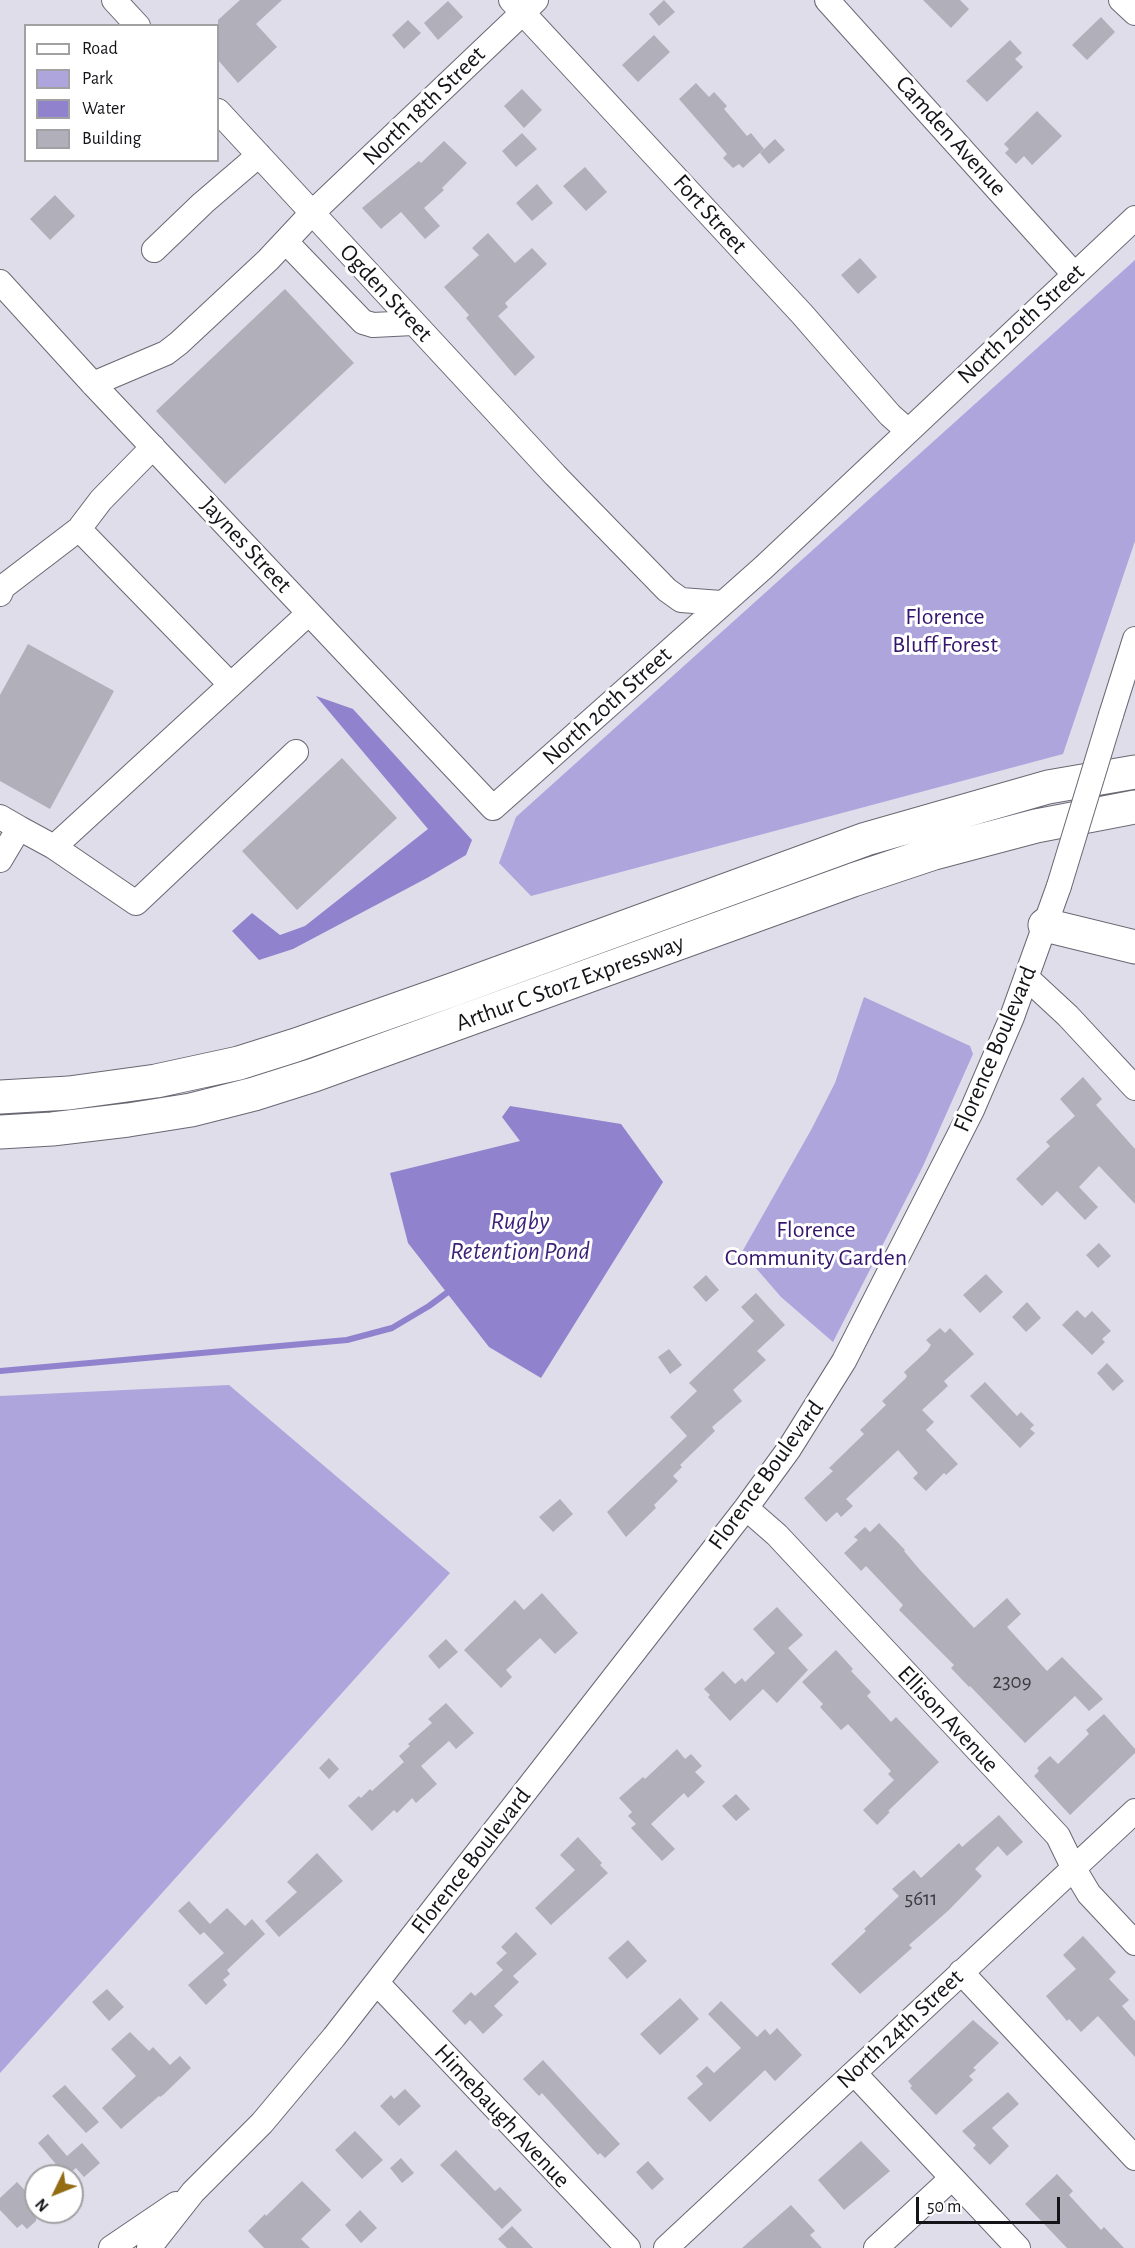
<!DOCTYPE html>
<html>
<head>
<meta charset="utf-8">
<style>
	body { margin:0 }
	#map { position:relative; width:1135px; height:2248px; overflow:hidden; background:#dedde9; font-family:"Alegreya Sans",sans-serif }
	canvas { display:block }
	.legend { position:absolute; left:24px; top:24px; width:195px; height:138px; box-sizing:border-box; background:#fff; border:2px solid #a1a1a3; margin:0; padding:8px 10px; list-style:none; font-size:18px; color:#141418 }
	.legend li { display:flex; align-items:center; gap:12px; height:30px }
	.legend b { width:30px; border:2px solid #a1a1a3 }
	.north { position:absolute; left:24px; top:2164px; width:60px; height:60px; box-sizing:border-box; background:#fff; border:2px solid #a1a1a3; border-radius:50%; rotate:227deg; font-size:16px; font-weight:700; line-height:24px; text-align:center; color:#141418 }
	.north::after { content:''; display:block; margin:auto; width:21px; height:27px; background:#936c14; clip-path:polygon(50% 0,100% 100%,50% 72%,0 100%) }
	.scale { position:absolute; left:916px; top:2197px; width:144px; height:27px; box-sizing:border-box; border:3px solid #141418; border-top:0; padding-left:8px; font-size:18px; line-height:21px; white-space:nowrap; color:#141418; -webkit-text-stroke:4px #fff; paint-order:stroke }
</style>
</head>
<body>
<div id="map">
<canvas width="1135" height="2248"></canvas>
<ul class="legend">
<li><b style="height:8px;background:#fff"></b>Road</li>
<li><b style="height:16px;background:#aea5dd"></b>Park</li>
<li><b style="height:16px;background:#9082cd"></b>Water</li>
<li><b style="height:16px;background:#b0afba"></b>Building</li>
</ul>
<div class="north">N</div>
<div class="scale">50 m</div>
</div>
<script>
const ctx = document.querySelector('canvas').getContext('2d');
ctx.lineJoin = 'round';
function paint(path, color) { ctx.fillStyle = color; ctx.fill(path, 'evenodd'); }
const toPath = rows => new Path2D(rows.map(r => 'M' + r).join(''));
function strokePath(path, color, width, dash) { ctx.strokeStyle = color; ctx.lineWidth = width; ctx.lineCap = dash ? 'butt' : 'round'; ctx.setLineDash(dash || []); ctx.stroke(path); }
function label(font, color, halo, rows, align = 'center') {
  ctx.font = font + ' "Alegreya Sans",sans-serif'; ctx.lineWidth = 6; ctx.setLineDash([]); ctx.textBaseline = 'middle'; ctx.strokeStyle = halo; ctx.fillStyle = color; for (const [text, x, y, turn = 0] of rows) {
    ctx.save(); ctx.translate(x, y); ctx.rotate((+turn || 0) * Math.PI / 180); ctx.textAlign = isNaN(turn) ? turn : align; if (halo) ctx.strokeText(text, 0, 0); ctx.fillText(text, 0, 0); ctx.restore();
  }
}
paint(toPath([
	[1135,260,1135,541,1063,754,531,896,499,863,516,817],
	[864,997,970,1046,973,1054,923,1166,833,1342,781,1297,742,1252,811,1130,835,1083],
	[229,1385,450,1573,0,2073,0,1396]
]), '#aea5dd');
paint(toPath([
	[316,696,353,709,472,840,466,855,427,878,293,949,259,960,232,931,252,913,280,935,305,926,428,829],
	[510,1106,621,1124,663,1182,541,1378,489,1347,408,1243,390,1173,520,1141,502,1117]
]), '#9082cd');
strokePath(toPath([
	[0,1371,347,1340,392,1328,429,1306,452,1289]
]), '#9082cd', 6);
paint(toPath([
	[240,0,282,0,256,24,277,47,238,83,218,60,218,20],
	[664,0,675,12,659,26,649,14],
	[923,0,960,0,969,9,951,28],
	[448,1,463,17,438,40,424,23],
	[1101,17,1115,32,1087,60,1072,45],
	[408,20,421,33,404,49,392,35],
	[654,35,670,52,638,82,622,65],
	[1010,40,1022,53,1015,59,1023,67,987,102,966,81],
	[696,83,709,97,714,92,727,106,724,109,747,136,751,133,764,149,743,168,739,164,733,168,723,158,727,154,679,99],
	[522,89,542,110,524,128,504,106],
	[1037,111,1062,136,1032,165,1024,156,1016,164,1005,153,1009,149,1004,144],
	[522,133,537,149,516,167,502,151],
	[775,139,785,150,769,164,760,153],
	[444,141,467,163,442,188,444,190,424,208,440,226,425,239,401,212,381,229,362,208,419,161,421,163],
	[585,167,607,192,586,211,563,186],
	[537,184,553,203,532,221,516,203],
	[55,195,75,216,50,240,30,219],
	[488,233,515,263,532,248,547,264,505,303,508,307,498,316,535,357,515,376,466,318,469,315,444,287,479,255,472,248],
	[860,258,877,277,858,294,841,275],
	[285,289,354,363,225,484,156,411],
	[28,644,114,691,50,809,0,781,0,695],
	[342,758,397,818,297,910,242,851],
	[1083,1077,1102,1099,1096,1105,1135,1149,1135,1204,1099,1166,1079,1187,1098,1207,1085,1220,1057,1191,1042,1206,1016,1179,1050,1146,1046,1142,1075,1116,1060,1099],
	[1099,1243,1111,1256,1098,1268,1086,1255],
	[986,1274,1003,1292,980,1313,963,1295],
	[706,1275,719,1290,706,1302,693,1287],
	[756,1293,785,1325,757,1351,766,1360,733,1390,742,1401,712,1427,715,1431,680,1465,682,1467,673,1476,678,1481,654,1505,656,1508,626,1537,607,1512,687,1436,670,1417,697,1391,689,1383,754,1321,741,1307],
	[1027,1302,1041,1318,1026,1332,1012,1317],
	[1077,1310,1085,1318,1092,1311,1111,1331,1102,1339,1105,1342,1092,1355,1062,1325],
	[940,1328,945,1333,950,1328,974,1354,944,1381,948,1386,922,1410,934,1422,926,1430,958,1464,946,1475,944,1473,926,1491,913,1478,918,1473,898,1450,846,1499,853,1506,841,1517,837,1512,826,1522,804,1498,833,1471,829,1468,864,1434,860,1430,886,1405,882,1401,905,1379,907,1376,904,1372,927,1351,931,1345,926,1340],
	[669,1349,682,1365,670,1374,658,1357],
	[1107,1363,1124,1381,1113,1391,1097,1373],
	[985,1382,1017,1416,1021,1412,1034,1425,1030,1429,1035,1433,1020,1448,970,1396],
	[560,1499,573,1514,553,1532,539,1517],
	[879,1523,905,1550,904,1551,920,1570,974,1628,1007,1598,1021,1614,1007,1627,1047,1671,1062,1657,1103,1699,1089,1711,1075,1696,1025,1743,970,1686,969,1687,951,1668,954,1665,899,1610,903,1605,866,1566,861,1571,844,1553,858,1540,854,1537,865,1527,870,1532],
	[542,1593,578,1633,555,1654,540,1638,506,1670,512,1677,501,1688,464,1650,515,1600,524,1610],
	[777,1607,803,1635,788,1648,808,1670,777,1703,763,1689,730,1721,708,1697,710,1695,704,1689,723,1671,735,1684,742,1678,745,1682,775,1653,753,1629],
	[446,1639,458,1652,439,1669,428,1656],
	[836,1650,853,1669,851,1671,871,1692,867,1696,891,1722,896,1717,939,1762,888,1811,890,1812,877,1825,863,1810,894,1780,888,1774,891,1771,848,1724,841,1730,820,1707,823,1704,802,1682],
	[446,1703,474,1733,456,1749,449,1741,421,1766,437,1784,416,1803,412,1798,397,1813,394,1810,372,1831,348,1806,359,1796,361,1798,370,1789,372,1791,404,1762,399,1756,410,1746,408,1744,432,1723,428,1719],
	[1104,1714,1135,1749,1135,1753,1070,1815,1034,1776,1039,1771,1037,1768,1050,1756,1058,1764,1089,1734,1086,1730],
	[677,1749,685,1759,691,1754,702,1766,695,1772,705,1782,688,1798,684,1793,651,1824,675,1849,662,1861,631,1828,636,1824,628,1816,632,1812,619,1798,643,1777,645,1779],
	[329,1758,339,1769,329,1779,319,1768],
	[736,1794,750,1809,736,1821,722,1806],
	[999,1815,1023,1842,1007,1856,998,1846,975,1869,982,1876,949,1910,909,1945,912,1948,860,1994,831,1964,866,1931,864,1929,899,1896,892,1889,914,1870,921,1878,959,1843,962,1847],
	[578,1837,602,1863,600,1865,608,1873,551,1925,535,1908,575,1870,560,1855],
	[317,1853,343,1881,279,1937,265,1921,297,1892,287,1882],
	[189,1901,210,1924,227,1908,245,1926,252,1919,265,1934,227,1970,230,1974,223,1980,227,1985,206,2005,188,1985,224,1953,204,1932,200,1935,178,1911],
	[516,1932,537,1954,513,1976,519,1982,494,2006,503,2015,483,2034,470,2020,465,2025,452,2011,471,1992,475,1996,503,1970,496,1963,507,1953,501,1947],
	[1083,1936,1116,1972,1109,1979,1129,2000,1122,2006,1135,2021,1135,2057,1098,2016,1081,2032,1069,2019,1067,2021,1046,1996,1076,1969,1063,1955],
	[628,1940,647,1961,627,1979,608,1958],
	[107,1989,124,2007,109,2021,92,2002],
	[680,1998,699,2019,660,2055,640,2034],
	[721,2001,757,2037,765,2029,770,2035,777,2028,802,2055,775,2081,765,2070,710,2122,687,2098,703,2084,696,2076,707,2066,714,2073,741,2048,708,2014],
	[973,2020,999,2043,973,2068,976,2070,969,2076,973,2080,936,2115,910,2088,912,2086,908,2081],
	[130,2032,149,2051,153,2047,170,2065,180,2056,191,2068,163,2095,160,2097,159,2096,121,2129,102,2108,136,2076,111,2049],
	[543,2060,620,2144,605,2158,600,2153,598,2155,542,2093,539,2096,523,2079],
	[65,2085,99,2122,86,2133,52,2096],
	[405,2089,421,2106,399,2126,380,2106,391,2095,394,2099],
	[1008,2092,1019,2104,992,2128,1009,2146,990,2165,973,2148,976,2145,962,2131],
	[355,2131,383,2160,362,2179,335,2150],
	[48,2134,67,2156,82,2143,100,2163,84,2177,76,2168,66,2176,38,2143],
	[861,2141,890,2171,844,2210,818,2180],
	[456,2150,495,2191,500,2187,522,2210,502,2229,440,2165],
	[401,2158,414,2173,402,2183,390,2168],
	[648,2161,664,2179,652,2190,636,2172],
	[1057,2174,1073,2191,1069,2195,1101,2230,1104,2227,1124,2248,1067,2248,1025,2204],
	[302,2181,331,2210,301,2239,310,2248,264,2248,248,2231,265,2214,266,2216],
	[17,2182,36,2202,36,2221,27,2229,22,2224,17,2228,0,2210,0,2198],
	[791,2205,815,2231,810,2235,822,2248,742,2248],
	[360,2210,377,2228,361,2243,345,2225],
	[512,2226,533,2248,507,2248,498,2239]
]), '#b0afba');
const minor = toPath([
	[114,0,138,26],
	[511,0,802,314,890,415,907,430],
	[827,0,1074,274],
	[1121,0,1135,13],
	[218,111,555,475,667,590,681,600,721,603],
	[286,242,363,322,373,325,413,323],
	[154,250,203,203,259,155],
	[0,282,93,384,493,808,764,567,1135,218],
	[93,384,166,353,179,343,268,260,312,213,536,0],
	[79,529,230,684],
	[0,594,3,587,79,529,101,500,153,447],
	[1111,715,1135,639],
	[0,817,19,828,0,860],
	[19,828,54,847,136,903,296,752],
	[54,847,309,613],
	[1027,978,1068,1016,1135,1088],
	[746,1508,777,1535,1058,1836,1074,1869,1089,1894,1135,1943],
	[961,1972,1135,2158],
	[377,1983,628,2248],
	[854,2073,1018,2248],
	[111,2248,176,2204],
	[149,2248,193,2192,262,2123,334,2037,746,1508,789,1449,844,1361,972,1110,1012,1017,1059,886],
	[666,2248,1135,1811],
	[876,2248,952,2178]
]);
const highway = toPath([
	[1045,925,1135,947],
	[0,1097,69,1093,156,1081,239,1063,296,1045,452,990,866,839,1048,787,1135,772],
	[0,1132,52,1129,128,1120,191,1110,254,1094,314,1075,853,880,934,853,1036,826,1135,807]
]);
strokePath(minor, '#696772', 26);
strokePath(highway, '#696772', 35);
strokePath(minor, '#fff', 24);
strokePath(highway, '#fff', 33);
const minorBridge = toPath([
	[1059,886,1111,715]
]);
strokePath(minorBridge, '#696772', 26, []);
strokePath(minorBridge, '#fff', 24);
label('21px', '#3b3b40', null, [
	["2309",1012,1682],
	["5611",921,1899]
]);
label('24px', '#141418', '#fff', [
	["North 18th Street",424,106,-44],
	["Camden Avenue",951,136,48],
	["Fort Street",710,214,48],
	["Ogden Street",386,293,47],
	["North 20th Street",1021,324,-43],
	["Jaynes Street",246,545,47],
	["North 20th Street",607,706,-42],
	["Arthur C Storz Expressway",570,983,-20],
	["Florence Boulevard",995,1049,-67],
	["Florence Boulevard",766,1475,-54],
	["Ellison Avenue",948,1719,47],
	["Florence Boulevard",471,1861,-52],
	["North 24th Street",900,2029,-43],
	["Himebaugh Avenue",502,2116,47]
]);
label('24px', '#35166f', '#fff', [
	["Florence",945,617],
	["Bluff Forest",945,645],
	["Florence",816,1230],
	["Community Garden",816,1258]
]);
label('italic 26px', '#3f237b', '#fff', [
	["Rugby",520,1221],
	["Retention Pond",520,1251]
]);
</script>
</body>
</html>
